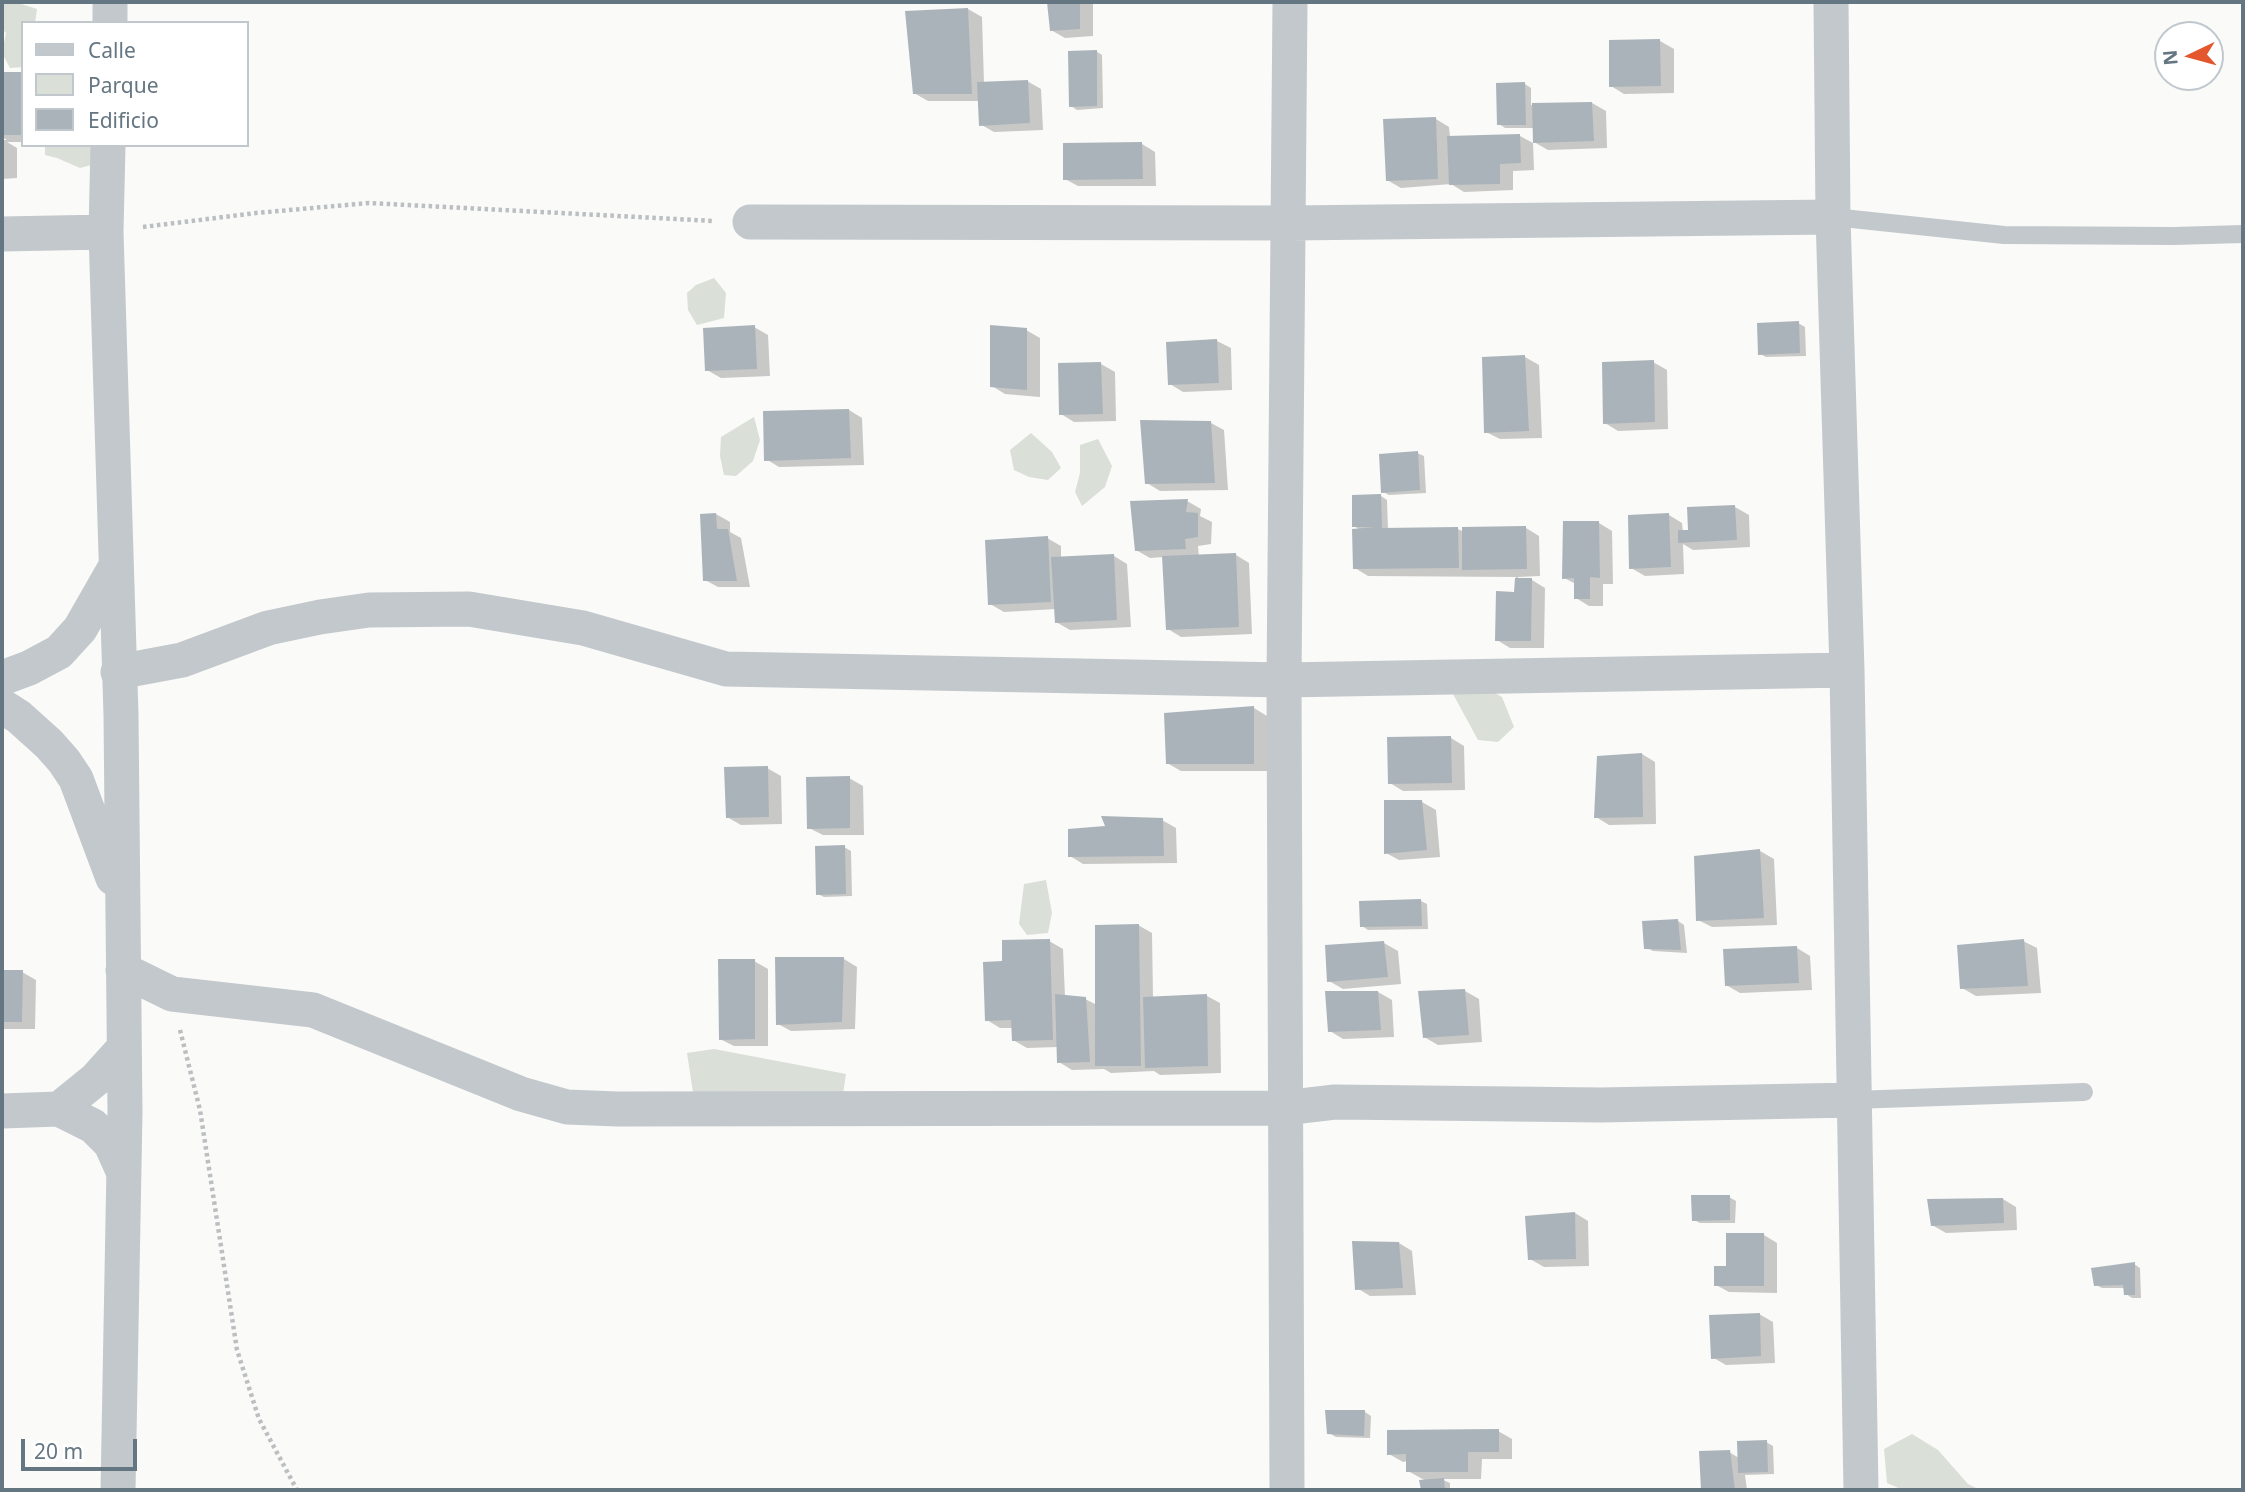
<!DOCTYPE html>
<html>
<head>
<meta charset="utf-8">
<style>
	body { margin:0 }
	#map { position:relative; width:2245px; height:1492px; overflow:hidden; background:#fafaf8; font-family:"Noto Sans",sans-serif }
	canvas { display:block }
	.frame { position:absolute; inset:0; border:4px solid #657683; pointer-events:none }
	.legend { position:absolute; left:21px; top:21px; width:228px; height:126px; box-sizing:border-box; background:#fff; border:2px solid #c1c8cd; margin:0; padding:9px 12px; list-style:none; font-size:21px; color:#657683 }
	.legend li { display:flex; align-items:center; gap:14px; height:35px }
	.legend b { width:35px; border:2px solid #c1c8cd }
	.north { position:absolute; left:2154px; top:21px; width:70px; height:70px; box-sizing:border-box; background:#fff; border:2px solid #c1c8cd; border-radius:50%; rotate:265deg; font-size:19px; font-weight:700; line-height:28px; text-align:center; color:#657683 }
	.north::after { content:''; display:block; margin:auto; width:24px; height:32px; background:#e4572e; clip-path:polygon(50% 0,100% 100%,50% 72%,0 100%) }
	.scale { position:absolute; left:21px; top:1439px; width:116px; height:32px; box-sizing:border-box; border:4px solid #657683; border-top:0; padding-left:9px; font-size:21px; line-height:24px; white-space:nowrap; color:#657683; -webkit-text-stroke:5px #fff; paint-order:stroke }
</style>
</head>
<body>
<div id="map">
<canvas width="2245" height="1492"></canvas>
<div class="frame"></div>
<ul class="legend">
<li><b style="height:9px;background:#c3c8cc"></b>Calle</li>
<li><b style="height:19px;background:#dadfd7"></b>Parque</li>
<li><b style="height:19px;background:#aab3b9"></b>Edificio</li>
</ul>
<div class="north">N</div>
<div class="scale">20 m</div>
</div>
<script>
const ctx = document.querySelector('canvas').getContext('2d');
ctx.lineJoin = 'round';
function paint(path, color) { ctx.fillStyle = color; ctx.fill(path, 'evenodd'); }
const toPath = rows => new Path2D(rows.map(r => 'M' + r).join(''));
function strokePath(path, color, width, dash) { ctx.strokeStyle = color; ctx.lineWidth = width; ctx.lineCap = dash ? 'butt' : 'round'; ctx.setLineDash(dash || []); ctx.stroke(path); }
paint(toPath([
	[2,2,15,2,37,9,35,23,23,23,23,67,10,68,2,53,6,33,2,29],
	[45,145,119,145,95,164,80,168,57,158,45,155],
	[714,278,726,293,724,318,697,325,688,310,687,293,696,285],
	[754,417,760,440,753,461,736,476,724,475,720,456,721,437],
	[1031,433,1052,452,1061,468,1048,480,1029,477,1014,470,1010,450],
	[1098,439,1112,466,1105,487,1082,506,1075,492,1080,473,1080,445],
	[1484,687,1502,697,1514,727,1498,742,1478,740,1453,694],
	[1046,880,1052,913,1048,933,1027,935,1019,924,1024,884],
	[714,1049,846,1074,843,1094,694,1099,687,1053],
	[1912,1434,1938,1450,1968,1484,1980,1490,1903,1490,1887,1483,1884,1449]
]), '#dadfd7');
paint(toPath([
	[1049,2,1093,2,1093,36,1065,38,1051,30],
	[968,9,982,17,984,84,1027,81,1041,89,1043,130,994,132,980,124,979,101,928,101,914,93],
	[1660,41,1674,49,1674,93,1624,94,1611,86],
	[1096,51,1102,55,1103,108,1077,110,1071,106],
	[23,73,23,142,7,142,17,148,17,178,2,179,2,140,7,140,2,137,2,74],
	[1525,84,1531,88,1531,105,1592,103,1606,111,1607,148,1548,150,1534,142,1534,128,1505,128,1499,124],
	[1436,119,1449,127,1450,137,1520,136,1533,143,1534,170,1513,171,1513,190,1464,192,1451,184,1401,188,1387,180],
	[1142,144,1155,152,1156,186,1078,186,1065,179],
	[1798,323,1805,327,1806,356,1766,357,1760,354],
	[754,327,768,335,770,376,721,378,707,370],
	[1026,330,1040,338,1040,397,1005,394,992,386],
	[1217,341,1231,348,1232,390,1183,392,1170,384],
	[1525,357,1539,365,1542,438,1500,439,1486,432],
	[1653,362,1667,370,1668,429,1618,431,1605,423],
	[1101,364,1115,372,1116,421,1074,422,1061,414],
	[849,410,862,418,864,465,779,467,766,459],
	[1211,423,1224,430,1228,490,1160,491,1147,483],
	[1417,453,1424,456,1426,493,1389,495,1383,492],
	[1381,496,1387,500,1388,530,1458,529,1464,532,1526,528,1539,536,1540,576,1518,577,1518,580,1532,580,1545,588,1544,648,1510,648,1497,640,1516,594,1516,577,1368,576,1355,568,1360,530,1354,526],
	[1187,501,1201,509,1200,516,1212,522,1211,544,1198,546,1199,557,1236,555,1249,563,1252,634,1181,637,1168,629,1164,557,1150,558,1136,550],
	[1735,507,1749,515,1750,547,1693,550,1683,544,1684,574,1645,576,1631,568,1669,515,1682,523,1683,532,1690,531],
	[716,514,730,522,730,532,741,538,750,587,718,587,705,580],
	[1599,523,1612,531,1613,584,1603,584,1603,606,1589,606,1576,598,1576,584,1564,578],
	[1047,538,1061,546,1061,558,1114,556,1127,564,1131,627,1070,630,1056,622,1056,609,1004,612,990,604],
	[1254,708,1267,716,1267,771,1181,771,1167,763],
	[1451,738,1464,746,1465,790,1403,791,1390,783],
	[1642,754,1655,762,1656,824,1609,825,1596,817],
	[767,768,781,776,782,824,741,825,727,817],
	[849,778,863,786,864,835,823,835,809,828],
	[1422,802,1436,810,1440,857,1399,860,1386,853],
	[1162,820,1176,828,1177,863,1083,864,1070,856],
	[844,847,851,851,852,896,824,897,818,894],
	[1760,851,1774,859,1777,925,1712,927,1698,920],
	[1421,901,1427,904,1428,929,1368,930,1362,926],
	[1678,921,1684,925,1687,953,1653,951,1646,947],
	[1138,925,1152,933,1153,998,1207,996,1220,1003,1221,1073,1160,1075,1154,1071,1111,1073,1104,1069,1072,1070,1059,1062,1058,1047,1027,1048,1013,1040,1013,1028,1000,1028,987,1020,1004,963,1049,941,1063,949,1065,997,1085,999,1097,1005],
	[2023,941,2037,948,2041,993,1976,996,1962,988],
	[1384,943,1398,951,1401,984,1343,989,1329,981],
	[1797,948,1810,956,1812,990,1740,993,1726,985],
	[844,959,857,967,855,1029,791,1031,778,1024],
	[754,961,768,969,768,1046,734,1046,720,1039],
	[2,972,22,972,36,980,35,1029,2,1029],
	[1465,991,1479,999,1482,1042,1438,1045,1424,1037],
	[1378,992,1392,1000,1394,1037,1343,1039,1330,1031],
	[1729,1197,1736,1201,1735,1223,1700,1223,1694,1220],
	[2003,1199,2016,1207,2017,1230,1946,1233,1932,1225],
	[1575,1213,1588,1221,1589,1266,1544,1267,1530,1259],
	[1764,1235,1777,1243,1777,1293,1729,1292,1716,1285,1728,1268],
	[1399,1243,1412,1251,1416,1295,1370,1296,1357,1288],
	[2134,1264,2140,1268,2141,1298,2132,1298,2126,1294,2125,1288,2102,1288,2096,1285],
	[1759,1314,1773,1322,1775,1363,1726,1365,1712,1357],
	[1327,1412,1365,1412,1371,1416,1370,1438,1336,1437,1329,1433],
	[1498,1431,1512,1439,1512,1459,1482,1459,1481,1479,1441,1479,1450,1483,1450,1490,1422,1490,1421,1482,1426,1481,1408,1471,1408,1461,1403,1462,1389,1454],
	[1766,1442,1773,1446,1774,1474,1745,1475,1747,1490,1703,1490,1701,1453,1729,1452,1739,1458]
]), '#0003');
paint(toPath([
	[1047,2,1080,2,1080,29,1050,31],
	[968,8,972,94,913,94,905,11],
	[1660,39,1661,86,1609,87,1609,40],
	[1097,50,1097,106,1069,107,1068,51],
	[2,72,23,72,23,135,2,135],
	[1028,80,1030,123,979,126,977,82],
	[1525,82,1526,125,1497,125,1496,83],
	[1592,102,1594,141,1533,143,1532,103],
	[1436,117,1438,179,1386,181,1383,119],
	[1520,134,1521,163,1500,164,1500,184,1449,185,1447,136],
	[1142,142,1143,179,1063,180,1063,143],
	[1799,321,1800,353,1758,355,1757,323],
	[755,325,757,369,705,371,703,328],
	[990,325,1027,328,1027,390,990,387],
	[1217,339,1219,383,1168,385,1166,342],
	[1525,355,1529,431,1484,433,1482,357],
	[1654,360,1655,422,1603,424,1602,362],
	[1101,362,1103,414,1059,415,1058,363],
	[849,409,851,458,764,461,763,411],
	[1140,420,1211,421,1215,483,1145,484],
	[1418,451,1420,490,1381,493,1379,454],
	[1381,494,1382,528,1458,527,1459,568,1353,569,1352,529,1375,527,1352,527,1352,495],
	[1188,499,1186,512,1198,513,1198,537,1185,539,1186,549,1135,551,1130,501],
	[1735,505,1737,540,1678,543,1678,530,1688,530,1687,507],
	[716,513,717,529,728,529,737,581,703,581,700,514],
	[1669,513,1671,567,1629,569,1628,515],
	[1563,521,1599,521,1600,578,1590,577,1590,599,1574,599,1574,578,1562,579],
	[1526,526,1527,569,1462,570,1462,527],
	[1048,536,1051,602,988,605,985,540],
	[1236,553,1239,627,1166,630,1162,556],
	[1114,554,1117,620,1055,623,1051,557],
	[1515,578,1532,578,1531,641,1495,641,1496,591,1514,592],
	[1254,706,1254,764,1166,764,1164,713],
	[1451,736,1452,783,1388,784,1387,737],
	[1642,753,1643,817,1594,818,1597,756],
	[768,766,769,817,726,818,724,767],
	[850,776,850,828,807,829,806,777],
	[1384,800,1422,800,1427,850,1384,854],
	[1101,816,1163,818,1164,856,1068,857,1068,829,1105,826],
	[845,845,846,894,816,895,815,846],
	[1760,849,1764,918,1696,921,1694,856],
	[1421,899,1422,926,1360,927,1359,901],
	[1678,919,1681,950,1644,949,1642,921],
	[1139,924,1141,1066,1095,1066,1095,925],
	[1050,939,1053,1040,1012,1041,1011,1020,985,1021,983,962,1002,961,1002,940],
	[2024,939,2028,986,1960,989,1957,945],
	[1384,941,1388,977,1327,982,1325,945],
	[1797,946,1799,983,1725,986,1723,949],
	[775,957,844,957,842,1022,776,1025],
	[718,959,755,959,755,1039,719,1040],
	[2,970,23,970,22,1022,2,1022],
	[1465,989,1469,1035,1423,1038,1418,991],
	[1325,991,1378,991,1381,1030,1328,1032],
	[1055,994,1086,997,1090,1062,1057,1063],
	[1207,994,1208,1066,1145,1068,1143,997],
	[1691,1195,1730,1195,1730,1220,1692,1221],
	[2003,1198,2004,1223,1931,1226,1927,1199],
	[1575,1212,1576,1259,1528,1260,1525,1216],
	[1726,1233,1764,1233,1764,1286,1714,1286,1714,1266,1726,1266],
	[1352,1241,1399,1242,1403,1288,1355,1290],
	[2135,1262,2135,1295,2124,1295,2123,1285,2094,1286,2091,1268],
	[1760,1313,1761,1356,1711,1359,1709,1315],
	[1325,1410,1365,1410,1364,1436,1327,1434],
	[1499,1429,1499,1452,1468,1452,1468,1472,1406,1472,1406,1454,1387,1455,1387,1430],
	[1767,1440,1768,1472,1738,1473,1737,1441],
	[1730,1450,1735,1490,1701,1490,1699,1451],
	[1444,1478,1445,1490,1421,1490,1419,1480]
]), '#aab3b9');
strokePath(toPath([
	[143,227,256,213,369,203,714,221],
	[180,1030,200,1110,237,1350,259,1419,297,1490]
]), '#bbbfc2', 4.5, [3.5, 3.5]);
strokePath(toPath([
	[1833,217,2004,235,2173,236,2243,234],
	[1853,1100,2084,1092]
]), '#c3c8cc', 18);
strokePath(toPath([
	[1831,2,1833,217,1847,670,1861,1490],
	[110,23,110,2],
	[108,145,106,232,121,715,125,1112,118,1490],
	[750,222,1289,223,1833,217],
	[2,234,106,232],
	[118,672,182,660,268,628,320,617,369,610,469,609,583,628,726,669,1284,680,1847,670],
	[2,678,29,668,59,652,80,629,116,566],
	[2,706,19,717,49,744,64,761,76,779,113,878],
	[123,970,172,994,313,1010,521,1094,567,1107,617,1109,1284,1108,1335,1102,1601,1105,1853,1100],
	[59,1109,96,1079,124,1048],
	[2,1111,59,1109,93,1126,111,1144,124,1173],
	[1287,1490,1284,680,1290,2]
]), '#c3c8cc', 35);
</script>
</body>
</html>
